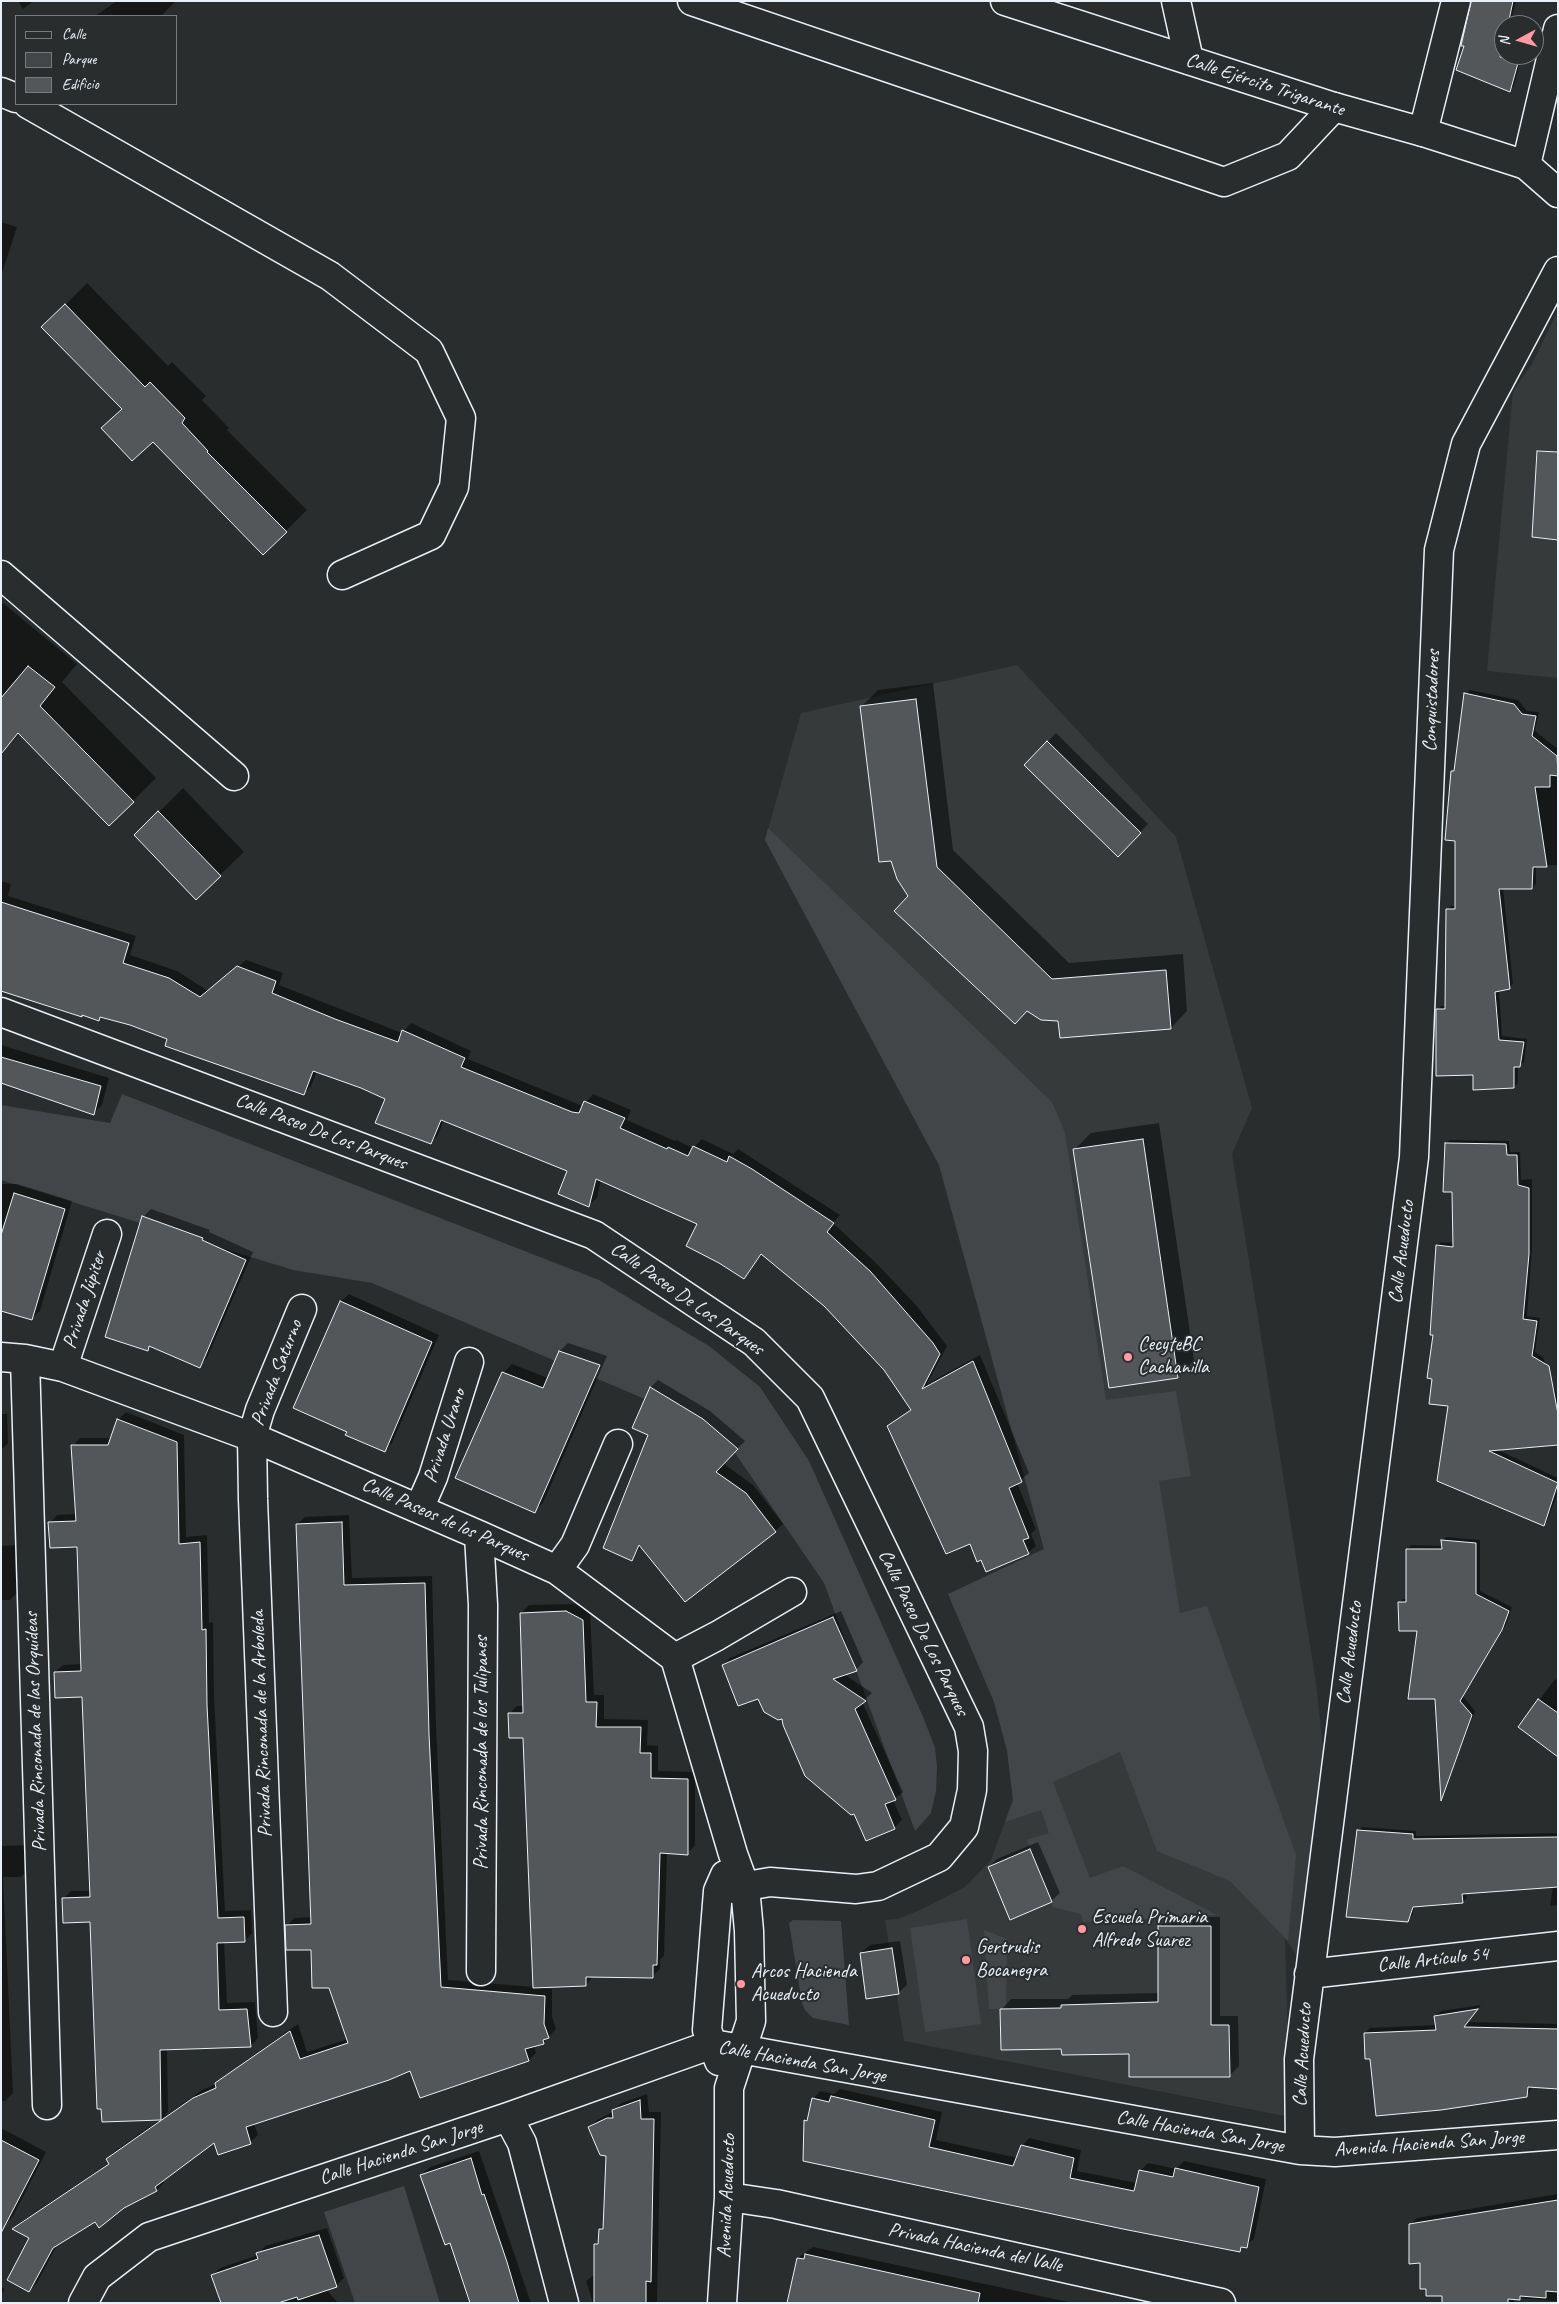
<!DOCTYPE html>
<html>
<head>
<meta charset="utf-8">
<style>
	body { margin:0 }
	#map { position:relative; width:1559px; height:2304px; overflow:hidden; background:#2a2d2e; font-family:Caveat,sans-serif }
	canvas { display:block }
	.frame { position:absolute; inset:0; border:2px solid #e8f1f8; pointer-events:none }
	.legend { position:absolute; left:15px; top:15px; width:162px; height:90px; box-sizing:border-box; background:#2a2d2e; border:1px solid #767b7f; margin:0; padding:6px 9px; list-style:none; font-size:15px; color:#e8f1f8 }
	.legend li { display:flex; align-items:center; gap:10px; height:25px }
	.legend b { width:25px; border:1px solid #767b7f }
	.north { position:absolute; left:1494px; top:15px; width:50px; height:50px; box-sizing:border-box; background:#2a2d2e; border:1px solid #767b7f; border-radius:50%; rotate:264deg; font-size:14px; font-weight:700; line-height:20px; text-align:center; color:#e8f1f8 }
	.north::after { content:''; display:block; margin:auto; width:18px; height:22px; background:#ff9aa2; clip-path:polygon(50% 0,100% 100%,50% 72%,0 100%) }
</style>
</head>
<body>
<div id="map">
<canvas width="1559" height="2304"></canvas>
<div class="frame"></div>
<ul class="legend">
<li><b style="height:6px;background:#2a2d2e"></b>Calle</li>
<li><b style="height:14px;background:#424648"></b>Parque</li>
<li><b style="height:14px;background:#535759"></b>Edificio</li>
</ul>
<div class="north">N</div>
</div>
<script>
const ctx = document.querySelector('canvas').getContext('2d');
ctx.lineJoin = 'round';
function paint(path, color) { ctx.fillStyle = color; ctx.fill(path, 'evenodd'); }
const toPath = rows => new Path2D(rows.map(r => 'M' + r).join(''));
function strokePath(path, color, width, dash) { ctx.strokeStyle = color; ctx.lineWidth = width; ctx.lineCap = dash ? 'butt' : 'round'; ctx.setLineDash(dash || []); ctx.stroke(path); }
function label(font, color, halo, rows, align = 'center') {
  ctx.font = font + ' Caveat,sans-serif'; ctx.lineWidth = 4; ctx.setLineDash([]); ctx.textBaseline = 'middle'; ctx.strokeStyle = halo; ctx.fillStyle = color; for (const [text, x, y, turn = 0] of rows) {
    ctx.save(); ctx.translate(x, y); ctx.rotate((+turn || 0) * Math.PI / 180); ctx.textAlign = isNaN(turn) ? turn : align; if (halo) ctx.strokeText(text, 0, 0); ctx.fillText(text, 0, 0); ctx.restore();
  }
}
paint(toPath([
	[1558,310,1558,678,1487,671,1513,391,1532,364],
	[1017,665,1176,837,1252,1108,1232,1154,1316,1683,1330,1812,1309,1974,1285,1938,1290,2117,904,2041,885,1920,898,1919,920,1910,965,1887,991,1860,1013,1800,1044,1549,939,1165,765,840,801,713]
]), '#363a3b');
paint(toPath([
	[768,828,1052,1102,1065,1133,1106,1400,1176,1391,1191,1476,1159,1481,1180,1613,1207,1606,1296,1855,1288,1941,1230,1881,1157,1851,1120,1752,1053,1782,1090,1878,1123,1866,1217,1915,1083,1922,1081,1914,1053,1907,1030,1849,1027,1840,1049,1833,1041,1810,1005,1822,1013,1800,1007,1751,994,1702,948,1594,1044,1549,939,1165,765,840],
	[122,1094,599,1280,709,1346,760,1387,809,1461,924,1719,935,1748,937,1766,936,1791,931,1813,915,1831,824,1583,733,1450,706,1425,372,1283,293,1270,1,1180,1,1105,110,1123],
	[967,1919,981,2024,925,2032,910,1928],
	[793,1920,841,1921,849,2025,813,2018,805,2010,802,2003,789,1923],
	[984,1930,1007,1939,1006,2009,989,2009],
	[404,2186,440,2303,355,2303,324,2212]
]), '#424648');
paint(toPath([
	[18,1,34,1,23,9],
	[117,1,176,1,161,16,95,16],
	[1472,1,1516,1,1510,25,1504,25,1504,55,1521,58,1514,86,1509,91],
	[1,222,17,227,1,276],
	[87,283,168,366,172,362,206,396,202,400,229,428,227,430,307,510,263,554,153,440,103,428,122,408,65,305],
	[3,603,77,664,62,682,156,778,133,801,20,734,1,753,1,605],
	[933,683,953,850,1069,963,1183,954,1187,1011,1171,1028,1061,1037,1059,1020,909,896,862,706,878,690],
	[1470,690,1518,700,1527,711,1539,712,1535,731,1558,749,1558,865,1536,866,1536,884,1532,888,1503,888,1513,984,1509,988,1499,990,1502,1036,1527,1039,1524,1062,1518,1066,1518,1083,1514,1087,1474,1074,1437,1010,1441,1006,1446,1006,1447,910,1451,906,1456,906,1456,840,1453,771,1456,768,1466,694],
	[1056,733,1148,824,1118,855,1025,765],
	[183,788,244,852,220,875,136,835],
	[1,881,11,884,8,896,136,936,130,955,177,971,208,991,246,960,283,973,279,985,402,1033,411,1023,471,1051,468,1059,580,1105,584,1105,593,1094,631,1110,627,1120,675,1141,676,1140,693,1148,702,1139,733,1154,738,1149,840,1215,833,1223,877,1264,916,1305,947,1346,927,1384,980,1355,1029,1473,1017,1483,1036,1529,1031,1534,1036,1546,1028,1553,982,1558,888,1426,912,1409,885,1370,825,1305,763,1253,744,1277,699,1223,601,1180,597,1198,589,1205,569,1170,444,1120,438,1135,431,1143,387,1098,317,1071,311,1086,304,1094,130,1024,102,1016,98,1019,83,1014,82,1016,1,962],
	[1,1045,109,1078,102,1105,94,1113,1,1083],
	[1159,1123,1194,1360,1178,1377,1074,1150,1091,1133],
	[1450,1140,1509,1141,1510,1152,1520,1152,1521,1180,1532,1179,1532,1249,1527,1316,1540,1318,1535,1352,1543,1357,1558,1398,1558,1444,1496,1449,1558,1478,1558,1492,1547,1521,1544,1524,1450,1405,1433,1378,1437,1246,1441,1242,1455,1243,1453,1191,1446,1143],
	[1,1184,17,1184,72,1201,40,1311,32,1318,1,1310],
	[151,1209,210,1230,209,1232,253,1252,207,1358,199,1366,151,1345,147,1349,143,1217],
	[349,1294,439,1335,392,1443,385,1451,349,1431,294,1407,341,1301],
	[568,1343,607,1356,543,1503,535,1511,457,1477,504,1372,512,1364,548,1378,560,1351],
	[658,1380,710,1411,745,1441,723,1463,754,1486,783,1524,775,1531,641,1547,632,1559,649,1434,651,1387],
	[126,1412,184,1435,186,1537,207,1535,209,1623,213,1622,214,1696,225,1911,251,1910,252,1933,245,1941,224,1941,227,2003,255,2002,258,2038,251,2046,167,2048,168,2111,164,2117,202,2090,216,2084,224,2076,298,2024,307,2052,348,2039,330,1986,313,1949,287,1926,294,1918,312,1917,297,1524,305,1517,349,1515,352,1578,432,1576,436,1725,448,1980,534,1987,525,1737,509,1714,517,1706,524,1706,521,1613,529,1605,574,1604,590,1612,594,1695,604,1695,604,1719,648,1720,647,1745,658,1746,658,1771,695,1772,695,1846,687,1853,667,1852,664,1956,660,1960,660,1969,652,1976,593,1976,586,1985,543,1986,543,1988,552,1989,552,2016,556,2029,543,2043,534,2045,536,2053,529,2060,411,2069,254,2123,258,2135,250,2143,215,2141,162,2180,164,2183,157,2190,95,2220,58,2243,37,2283,29,2290,31,2238,14,2229,21,2222,110,2162,107,2159,115,2151,162,2118,103,2120,91,1921,63,1899,71,1891,91,1891,83,1696,55,1672,63,1665,82,1664,78,1545,50,1523,57,1515,77,1514,73,1446,80,1438,112,1438,118,1420],
	[1,1414,7,1414,8,1443,1,1450],
	[1446,1537,1480,1540,1480,1591,1512,1607,1506,1625,1463,1696,1475,1711,1442,1798,1436,1698,1418,1630,1399,1603,1403,1599,1407,1599,1407,1549,1411,1545,1443,1546,1443,1541],
	[17,1545,18,1592,10,1600,1,1600,1,1546],
	[841,1611,863,1662,856,1670,844,1674,872,1693,862,1702,903,1792,893,1800,902,1820,894,1828,854,1813,783,1717,723,1665,730,1658],
	[1555,1679,1558,1681,1558,1755,1519,1727],
	[1,1746,2,1790,1,1791],
	[1,1823,2,1846,29,1845,30,1868,21,1877,3,1877,13,2093,5,2101,1,2101],
	[1362,1827,1416,1831,1416,1836,1558,1833,1558,1905,1550,1906,1553,1886,1466,1893,1467,1898,1463,1902,1415,1905,1412,1916,1408,1920,1358,1831],
	[1038,1842,1060,1893,1051,1901,989,1867,997,1859],
	[1169,1917,1220,1917,1220,2016,1238,2016,1239,2066,1229,2076,1130,2053,1063,2047,1002,2009,1011,1999,1068,1999,1072,1995,1159,1993,1159,1927],
	[900,1941,907,1985,898,1993,861,1953,870,1945],
	[1481,2005,1468,2022,1558,2024,1558,2019,1558,2088,1533,2087,1527,2095,1371,2058,1365,2033,1370,2028,1437,2025,1435,2016,1441,2011],
	[840,2089,942,2112,936,2140,1018,2158,1022,2146,1029,2138,1081,2150,1077,2171,1137,2183,1140,2171,1148,2163,1176,2169,1184,2161,1266,2179,1254,2239,1239,2250,923,2185,921,2186,804,2160,805,2121,809,2117,813,2099,820,2091,834,2094],
	[647,2094,649,2112,661,2112,657,2303,593,2303,586,2281,595,2274,595,2244,600,2240,600,2229,604,2225,607,2155,589,2127,597,2120,613,2112,621,2103],
	[1,2128,46,2152,13,2216,5,2224,1,2222],
	[479,2151,531,2303,471,2303,451,2242,421,2175,430,2167],
	[1558,2194,1558,2301,1514,2298,1514,2303,1443,2303,1443,2294,1422,2262,1411,2224,1417,2218],
	[327,2228,344,2278,336,2286,326,2289,338,2303,222,2303,212,2276,220,2268,258,2255,265,2246],
	[813,2247,1073,2303,788,2303,798,2258],
	[1,2287,5,2289,1,2295]
]), '#0007');
const building = toPath([
	[1471,1,1513,1,1508,25,1504,25,1504,41,1500,57,1518,63,1510,92,1456,70,1464,46,1461,46,1471,1],
	[65,304,145,387,150,382,185,418,182,423,208,451,207,452,287,532,263,555,153,442,132,461,101,428,122,409,41,327,65,304],
	[1537,451,1558,452,1558,540,1532,537,1537,451],
	[28,666,55,687,40,706,134,802,109,826,18,733,1,754,1,698,28,666],
	[1464,693,1514,704,1522,714,1536,716,1532,736,1557,756,1558,776,1550,775,1550,787,1535,787,1547,867,1533,867,1532,889,1499,889,1510,989,1495,992,1499,1040,1524,1042,1520,1067,1514,1067,1514,1088,1473,1090,1473,1075,1436,1076,1436,1009,1445,1009,1446,909,1455,909,1455,841,1445,840,1451,771,1454,771,1464,693],
	[916,699,937,867,1052,979,1166,970,1171,1029,1060,1038,1058,1021,1041,1020,1027,1011,1015,1024,894,911,908,896,897,879,891,861,879,862,860,706,916,699],
	[1047,741,1141,833,1118,857,1024,765,1047,741],
	[158,811,221,876,196,900,134,835,158,811],
	[1,902,129,943,123,963,169,978,200,997,237,966,276,981,272,993,335,1019,398,1042,402,1030,465,1058,461,1067,572,1112,579,1113,584,1101,625,1118,620,1128,667,1149,668,1147,688,1156,693,1146,727,1162,729,1156,752,1169,834,1223,827,1232,870,1271,933,1343,940,1354,922,1389,973,1361,1022,1482,1009,1488,1029,1538,1023,1540,1029,1554,986,1572,981,1560,977,1562,970,1544,946,1554,887,1426,911,1410,884,1370,824,1306,761,1254,744,1279,719,1263,686,1246,697,1224,596,1179,589,1207,558,1194,567,1171,488,1139,441,1120,431,1144,375,1123,385,1099,361,1088,313,1071,304,1095,165,1046,167,1039,130,1025,100,1017,99,1021,82,1015,82,1017,1,991,1,902],
	[1,1057,101,1086,94,1115,1,1083,1,1057],
	[1143,1139,1178,1378,1109,1388,1073,1149,1143,1139],
	[1445,1143,1506,1144,1507,1155,1517,1155,1518,1185,1529,1188,1529,1254,1523,1319,1537,1321,1532,1356,1549,1366,1558,1414,1558,1445,1489,1451,1558,1483,1544,1526,1437,1481,1448,1406,1429,1404,1432,1379,1427,1378,1433,1335,1430,1335,1436,1245,1453,1247,1452,1192,1443,1192,1445,1143],
	[14,1193,65,1209,32,1320,1,1311,1,1235,14,1193],
	[142,1216,203,1238,202,1240,246,1260,200,1368,149,1346,148,1351,105,1337,142,1216],
	[340,1301,432,1342,385,1452,345,1435,347,1432,293,1408,340,1301],
	[559,1351,600,1365,535,1513,455,1478,502,1372,543,1388,559,1351],
	[650,1387,703,1419,738,1449,716,1472,746,1493,776,1532,685,1602,639,1545,632,1561,603,1548,648,1435,632,1428,650,1387],
	[117,1419,177,1442,179,1544,200,1542,202,1630,206,1629,207,1705,218,1918,244,1917,245,1942,217,1943,219,2010,247,2009,251,2047,160,2050,161,2120,102,2122,101,2109,97,2109,90,1922,63,1923,62,1898,90,1897,82,1697,55,1698,54,1672,81,1671,77,1547,50,1548,48,1522,76,1521,71,1445,108,1445,117,1419],
	[342,1522,344,1585,425,1583,429,1734,441,1987,545,1996,544,2024,549,2038,543,2040,544,2044,525,2049,529,2061,420,2098,410,2071,389,2080,246,2127,251,2144,218,2155,214,2143,155,2187,157,2191,124,2208,99,2228,95,2222,53,2248,29,2292,7,2280,29,2238,12,2229,109,2164,106,2159,193,2098,216,2088,215,2083,290,2031,300,2059,348,2043,329,1988,312,1988,311,1950,286,1950,285,1925,311,1924,296,1524,342,1522],
	[1441,1540,1476,1543,1476,1594,1509,1611,1502,1630,1460,1701,1472,1715,1441,1801,1435,1699,1408,1699,1417,1631,1399,1631,1398,1602,1406,1602,1406,1549,1442,1549,1441,1540],
	[566,1611,583,1620,586,1702,597,1702,596,1727,641,1727,640,1753,651,1753,651,1778,688,1779,688,1855,660,1853,657,1965,653,1965,653,1978,586,1977,586,1986,533,1988,523,1738,509,1738,508,1713,523,1713,520,1613,566,1611],
	[833,1617,857,1671,833,1679,866,1701,855,1709,896,1800,885,1804,895,1829,866,1841,854,1814,851,1815,805,1776,783,1725,782,1719,778,1720,764,1712,758,1699,738,1706,722,1665,833,1617],
	[1538,1699,1558,1713,1558,1757,1518,1727,1538,1699],
	[1357,1830,1413,1834,1413,1839,1558,1837,1558,1887,1462,1894,1463,1903,1413,1907,1408,1922,1346,1917,1357,1830],
	[1030,1849,1052,1902,1010,1920,988,1867,1030,1849],
	[1158,1926,1211,1926,1211,2025,1229,2025,1230,2077,1129,2077,1129,2054,1062,2055,1061,2049,1001,2050,1000,2009,1061,2008,1061,2005,1158,2002,1158,1926],
	[892,1948,899,1994,866,1999,860,1953,892,1948],
	[1478,2009,1464,2027,1558,2029,1558,2089,1528,2087,1527,2097,1441,2110,1376,2116,1370,2059,1365,2059,1364,2033,1436,2030,1434,2016,1478,2009],
	[831,2096,935,2120,929,2147,1013,2166,1021,2145,1074,2158,1070,2178,1134,2191,1139,2170,1173,2177,1175,2168,1259,2187,1247,2248,1241,2247,1240,2252,1123,2229,803,2161,804,2120,807,2121,812,2098,829,2102,831,2096],
	[640,2100,641,2119,654,2119,651,2282,646,2281,646,2303,594,2303,594,2244,598,2244,599,2229,603,2229,606,2156,600,2155,588,2127,607,2118,613,2118,612,2110,640,2100],
	[1,2140,39,2160,1,2233,1,2140],
	[471,2158,482,2195,484,2194,507,2262,519,2303,470,2303,450,2243,445,2245,420,2175,471,2158],
	[1558,2200,1558,2292,1546,2291,1546,2298,1520,2296,1520,2300,1508,2299,1508,2303,1442,2303,1442,2296,1426,2296,1426,2289,1420,2289,1420,2263,1409,2264,1409,2224,1558,2200],
	[319,2235,337,2287,298,2300,297,2297,278,2303,221,2303,211,2275,258,2259,256,2253,319,2235],
	[805,2254,980,2293,978,2303,787,2303,797,2258,804,2259,805,2254]
]);
paint(building, '#535759');
strokePath(building, '#e8f1f8', 1);
const minor = toPath([
	[692,1,1224,182,1288,156,1334,107],
	[1176,1,1189,60],
	[1,92,16,98],
	[28,104,330,276,429,351,461,418,454,487,431,535,342,575],
	[1423,132,1456,1],
	[1526,165,1558,193],
	[1,575,234,776],
	[1,1012,594,1235,754,1342,810,1398,969,1727,973,1751,972,1790,964,1827,939,1857,878,1886,856,1889,770,1882,718,1891],
	[1,1357,25,1359,63,1367,252,1437,479,1535,557,1570,675,1658,733,1854,745,1887,749,1931,751,2021,729,2088,729,2197,722,2303],
	[25,1359,47,2105],
	[63,1367,107,1234],
	[419,1509,433,1477,469,1362],
	[479,1535,483,1605,481,1971],
	[557,1570,575,1545,618,1444],
	[675,1658,717,1636,792,1592],
	[1309,1974,1558,1946],
	[273,2012,253,1499,252,1437,260,1410,302,1309],
	[719,2061,707,2030,718,1891,725,1875],
	[508,2117,522,2143,564,2303],
	[1300,2150,1299,2059,1414,1157,1439,550,1466,444,1558,271],
	[729,2197,776,2204,1221,2303],
	[83,2303,97,2277,149,2237,508,2117,713,2044,1300,2150,1335,2152,1558,2135]
]);
const major = toPath([
	[1005,1,1334,107,1423,132,1526,165,1558,29]
]);
strokePath(minor, '#e8f1f8', 31);
strokePath(major, '#e8f1f8', 31);
strokePath(minor, '#2a2d2e', 28);
strokePath(major, '#2a2d2e', 28);
for (const [x, y, r, color] of [
	[1128,1357,5,"#ff9aa2"],
	[1082,1929,5,"#ff9aa2"],
	[966,1960,5,"#ff9aa2"],
	[741,1984,5,"#ff9aa2"]
]) { const dot = new Path2D(); dot.arc(x, y, r, 0, 2 * Math.PI); ctx.fillStyle = color; ctx.fill(dot); strokePath(dot, '#2a2d2e', 2); }
label('20px', '#e8f1f8', '#2a2d2e', [
	["Calle Ejército Trigarante",1265,85,18],
	["Conquistadores",1432,701,-88],
	["Calle Paseo De Los Parques",321,1132,21],
	["Calle Acueducto",1402,1252,-83],
	["Calle Paseo De Los Parques",687,1299,35],
	["Privada Júpiter",85,1300,-72],
	["Privada Saturno",277,1373,-69],
	["Privada Urano",445,1436,-72],
	["Calle Paseos de los Parques",445,1520,24],
	["Calle Paseo De Los Parques",923,1633,64],
	["Calle Acueducto",1350,1653,-83],
	["Privada Rinconada de la Arboleda",262,1724,-92],
	["Privada Rinconada de las Orquídeas",36,1732,-92],
	["Privada Rinconada de los Tulipanes",482,1753,-90],
	["Calle Artículo 54",1433,1960,-6],
	["Calle Acueducto",1303,2055,-87],
	["Calle Hacienda San Jorge",802,2062,10],
	["Calle Hacienda San Jorge",1200,2132,10],
	["Avenida Hacienda San Jorge",1429,2144,-4],
	["Calle Hacienda San Jorge",401,2153,-18],
	["Avenida Acueducto",727,2196,-88],
	["Privada Hacienda del Valle",975,2248,12]
]);
label('20px', '#e8f1f8', '#2a2d2e', [
	["CecyteBC",1138,1345],
	["Cachanilla",1138,1368],
	["Escuela Primaria",1092,1918],
	["Alfredo Suarez",1092,1941],
	["Gertrudis",976,1948],
	["Bocanegra",976,1971],
	["Arcos Hacienda",751,1972],
	["Acueducto",751,1995]
], 'left');
</script>
</body>
</html>
